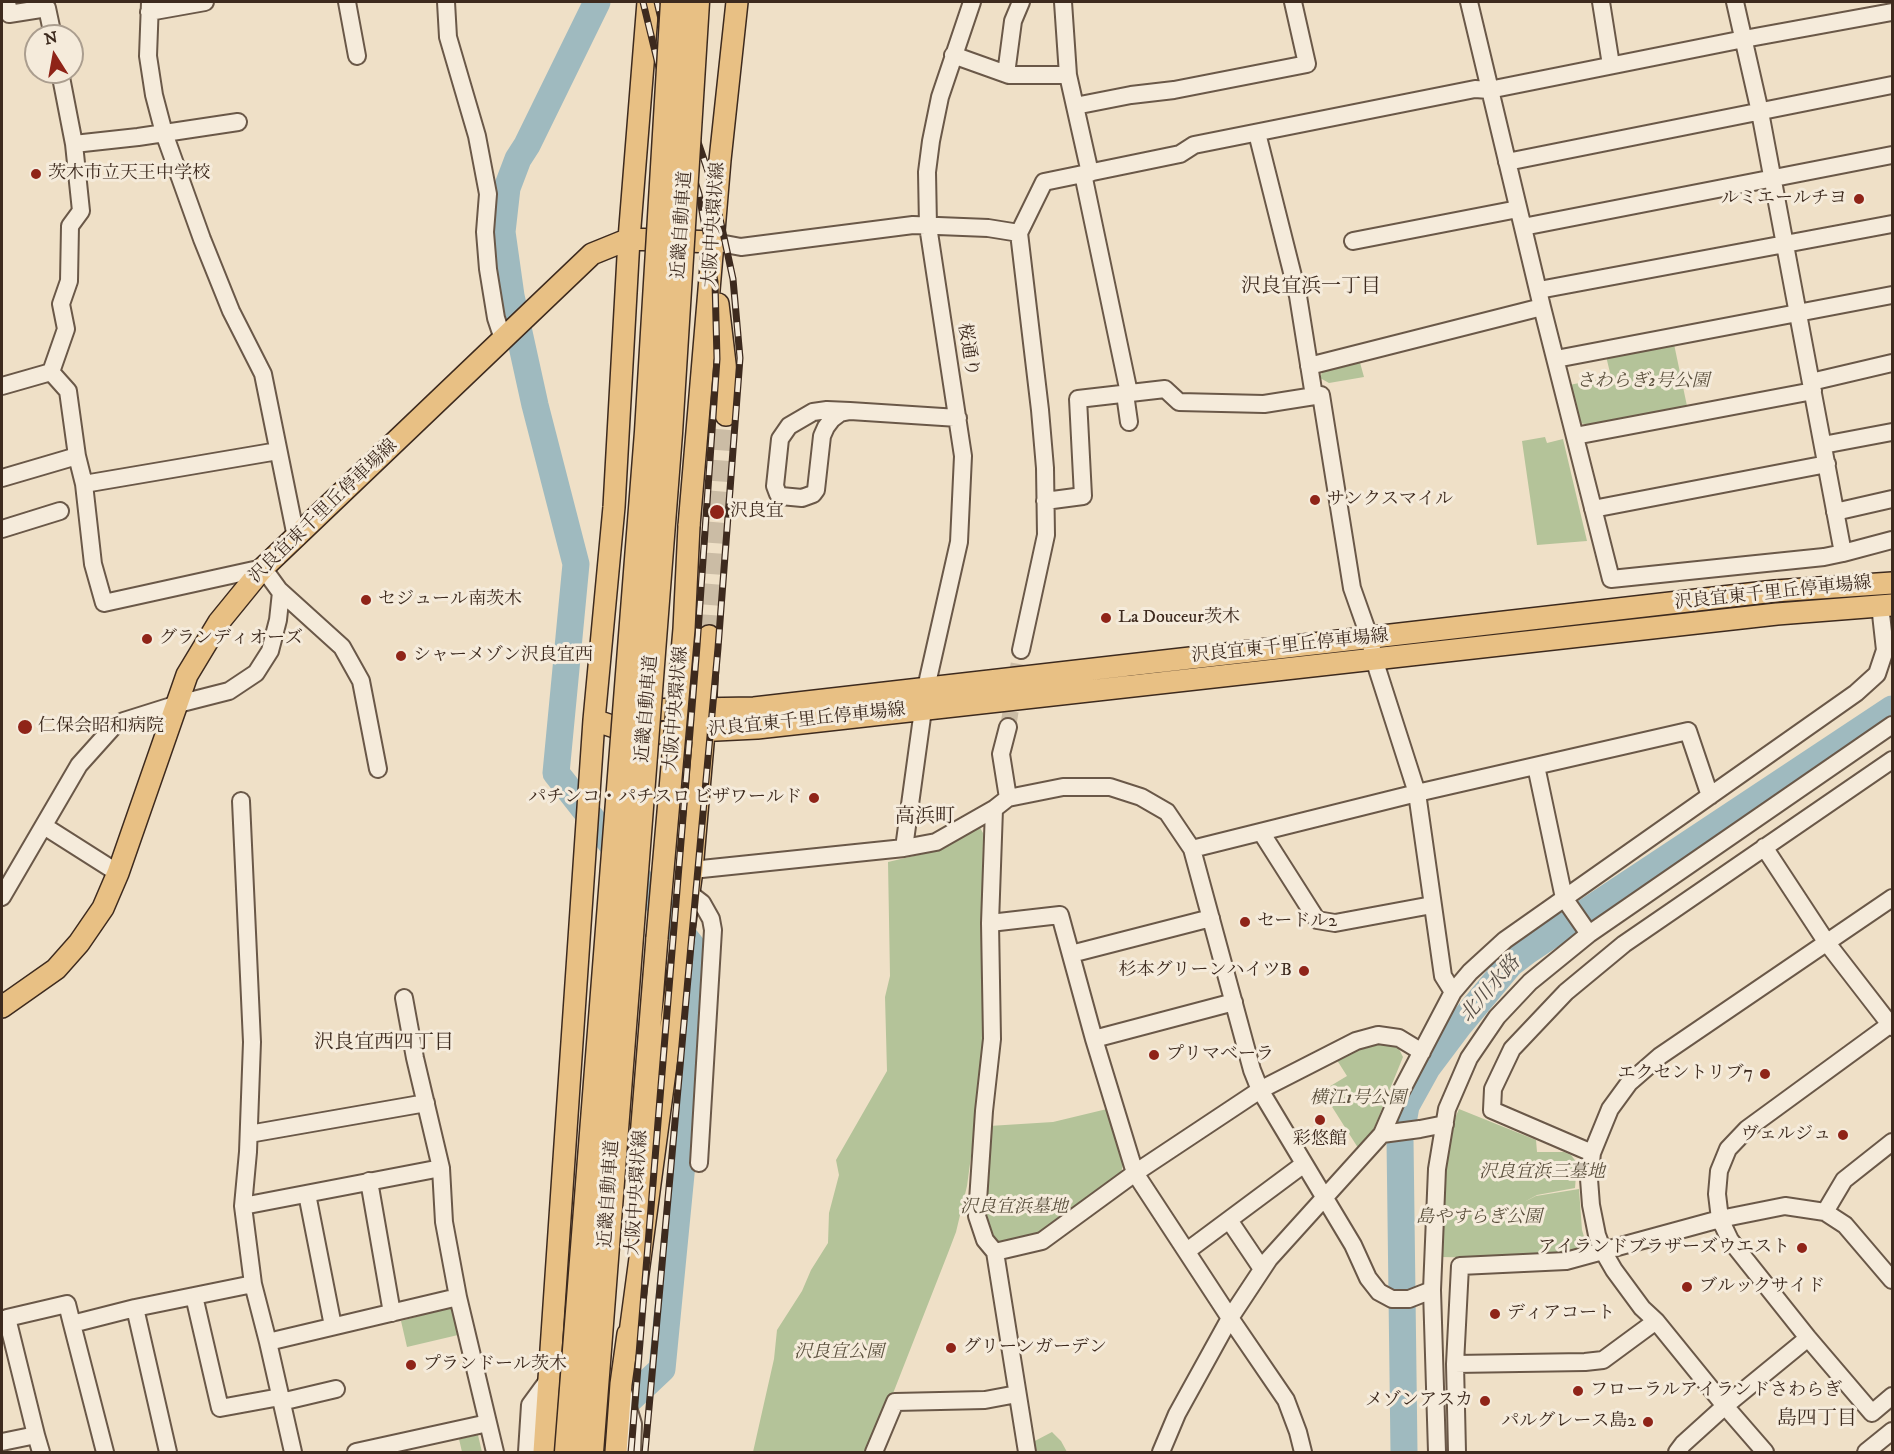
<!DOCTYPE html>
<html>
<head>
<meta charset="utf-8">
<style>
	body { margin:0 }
	#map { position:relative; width:1894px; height:1454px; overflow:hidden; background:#efe0c7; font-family:"IM FELL DW Pica",serif }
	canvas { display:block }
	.frame { position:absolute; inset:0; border:3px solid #3d2a1e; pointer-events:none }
	.north { position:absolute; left:24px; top:24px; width:60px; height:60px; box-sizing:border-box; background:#f5ebdb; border:2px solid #ab9e8f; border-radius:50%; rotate:349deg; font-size:16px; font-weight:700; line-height:24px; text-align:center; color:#3d2a1e }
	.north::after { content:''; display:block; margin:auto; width:21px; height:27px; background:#8f2418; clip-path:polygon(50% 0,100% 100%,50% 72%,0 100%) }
</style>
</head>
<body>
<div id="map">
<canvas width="1894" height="1454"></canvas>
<div class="frame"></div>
<div class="north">N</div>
</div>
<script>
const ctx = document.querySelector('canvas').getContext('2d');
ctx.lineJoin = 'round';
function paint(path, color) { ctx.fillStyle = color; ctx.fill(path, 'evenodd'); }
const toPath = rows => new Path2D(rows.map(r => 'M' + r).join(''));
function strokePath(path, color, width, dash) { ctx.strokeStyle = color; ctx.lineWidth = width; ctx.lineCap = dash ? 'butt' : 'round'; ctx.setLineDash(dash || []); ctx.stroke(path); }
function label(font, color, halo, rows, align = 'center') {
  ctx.font = font + ' "IM FELL DW Pica","Noto Serif JP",serif'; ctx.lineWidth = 6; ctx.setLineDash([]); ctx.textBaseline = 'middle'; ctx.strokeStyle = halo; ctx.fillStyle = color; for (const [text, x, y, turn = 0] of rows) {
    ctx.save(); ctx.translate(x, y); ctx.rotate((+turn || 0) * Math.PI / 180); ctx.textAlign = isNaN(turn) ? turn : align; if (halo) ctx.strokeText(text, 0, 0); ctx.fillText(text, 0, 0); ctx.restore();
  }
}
paint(toPath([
	[1674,344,1687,406,1590,425,1579,423,1569,385,1611,377,1606,356],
	[1359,359,1364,377,1329,383,1320,378,1324,367],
	[1545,437,1547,443,1563,439,1587,541,1537,545,1522,441],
	[979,826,983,833,982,932,987,1038,967,1186,956,1232,948,1253,892,1396,867,1452,753,1452,774,1359,777,1330,802,1291,811,1270,828,1243,829,1213,839,1175,836,1160,887,1071,885,997,890,976,888,862,935,851],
	[1396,1043,1403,1057,1370,1138,1360,1151,1322,1091,1347,1076,1335,1057,1368,1045],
	[1107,1109,1123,1165,1120,1177,1041,1233,998,1243,991,1239,983,1214,990,1148,989,1126,1053,1122],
	[1459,1109,1536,1140,1537,1152,1564,1152,1571,1155,1577,1163,1575,1188,1537,1195,1524,1202,1536,1196,1579,1189,1582,1230,1588,1250,1494,1258,1441,1257,1444,1157,1449,1132],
	[451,1307,458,1335,407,1347,401,1321],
	[1052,1432,1061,1441,1067,1452,1033,1452,1031,1443],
	[478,1435,482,1452,462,1452,459,1439]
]), '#b4c399');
strokePath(toPath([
	[579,1447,662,1369,702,959,556,773,576,564,535,405,511,296,502,232,507,188,518,159,527,145,597,2],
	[1404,1452,1400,1139,1406,1106,1427,1068,1460,1024,1510,964,1527,951,1892,709]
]), '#9fbabf', 27);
strokePath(toPath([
	[1008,727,1021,650]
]), '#cbbca5', 16, [16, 8]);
strokePath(toPath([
	[709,636,726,415]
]), '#cbbca5', 21, [21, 10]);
const minor = toPath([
	[7,2,9,14,47,8,53,36],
	[150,2,148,56,154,95,164,133,202,239,231,311,263,374,296,537],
	[347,2,357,56],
	[446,2,448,37,477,136,488,194,485,232,488,269,496,318,503,339],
	[1063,2,1068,75],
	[1469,2,1542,307,1611,579,1824,557,1843,553,1760,112,1735,2],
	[1601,2,1611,65],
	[149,12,205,2],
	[953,55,1009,75,1068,75,1090,173],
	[1006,74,1013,21,1021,2],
	[1075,106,1131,95,1174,90,1307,64,1293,2],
	[1257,133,1298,296,1314,396],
	[74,144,138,137,238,122],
	[1507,162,1892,85],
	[1083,174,1129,393],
	[1523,227,1892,155],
	[1353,241,1518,209],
	[714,242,741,247,913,225,988,228,1019,233],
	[1539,290,1892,224],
	[1556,359,1892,295],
	[1309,366,1542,307],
	[51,372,68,391,77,456,84,484,93,564,104,603,263,568,279,590,342,647,361,681,378,769],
	[1811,382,1892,363],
	[2,386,51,372,66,329,61,304,69,281,70,226,81,211,74,144,60,72],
	[1125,394,1129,422],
	[850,411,840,413,832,419,826,427,822,436,816,490,813,494,802,498,781,496,778,494,775,486,780,439,789,426,813,412,827,410,850,411,958,418],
	[1575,436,1813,391],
	[1823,445,1892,432],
	[2,478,77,456],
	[84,484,278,451],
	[1045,501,1083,496,1078,399,1165,389,1179,402,1264,404,1321,395,1352,588,1370,639,1374,659,1417,793,1443,976,1453,992],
	[1593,509,1827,464],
	[1835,512,1892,499],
	[2,529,60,511],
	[1843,553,1892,540],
	[1021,650,1046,535,1045,468,1040,410,1019,233,1044,182,1180,154,1194,145,1475,89,1489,90,1744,39,1892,12],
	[1008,727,1001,754,1008,798],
	[1536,766,1564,898,1589,934],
	[241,801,252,1042,248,1152,243,1206],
	[994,809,990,923,992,1039,984,1111,977,1216,985,1240,995,1252,1027,1452],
	[44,826,118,873],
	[1261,832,1317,920,1335,923,1432,905],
	[1764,847,1827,943,1892,1027],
	[904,848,926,688,959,542,963,456,928,226,927,172,931,141,940,97,972,2],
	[1192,849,1417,793,1688,731,1710,796],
	[692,870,904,848,936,842,994,809,1008,798,1063,787,1110,787,1141,797,1167,812,1192,849,1252,1070,1260,1090,1353,1245,1368,1278,1379,1292,1392,1299,1409,1299,1432,1290],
	[689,893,702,903,711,919,713,930,699,1163],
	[2,897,79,765,114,726,124,721,178,704,229,691,256,673,270,651,278,620,281,592],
	[990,923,1060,915,1094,1039,1135,1173,1230,1318,1286,1400,1298,1432,1303,1452],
	[1071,954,1211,918],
	[404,998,415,1058,441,1168,444,1222,458,1297,268,1342,253,1284,243,1206,441,1168],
	[1892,1023,1747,1129,1728,1149,1719,1171,1717,1194,1720,1219,1730,1240,1808,1338,1872,1413,1892,1396],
	[1094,1039,1234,1002],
	[249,1134,426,1103],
	[1382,1134,1420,1129,1445,1124],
	[1592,1153,1492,1110,1493,1089,1512,1049,1566,992,1624,944,1892,760],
	[369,1181,392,1313],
	[307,1194,333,1326],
	[1825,1212,1844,1180,1892,1142],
	[1229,1220,1262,1269],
	[1187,1251,1304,1164],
	[995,1252,1042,1241,1135,1173,1260,1090,1356,1041,1378,1035,1399,1038,1422,1052],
	[194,1296,220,1408,280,1397],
	[458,1297,495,1452],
	[135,1308,168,1452],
	[72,1324,105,1452],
	[268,1342,293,1452],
	[1455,1364,1585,1362,1603,1360,1656,1321],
	[623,1391,633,1424,632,1452],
	[281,1402,336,1389],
	[36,1435,41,1452],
	[2,1442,36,1435,7,1318,67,1304,72,1324,135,1308,253,1284],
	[356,1452,488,1423],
	[527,1452,530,1405,549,1379],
	[874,1452,895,1402,985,1400,1017,1394],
	[1161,1452,1177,1414,1230,1318,1269,1259,1382,1134,1398,1097,1453,992,1470,972,1505,940,1856,693,1877,674,1885,650,1880,605],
	[1437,1452,1432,1290,1437,1169,1447,1109,1469,1058,1497,1017,1530,982,1589,934,1892,725],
	[1457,1452,1455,1364,1460,1266,1566,1261,1720,1219,1785,1206,1825,1212,1845,1225,1892,1280],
	[1677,1452,1683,1444,1725,1406,1808,1338],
	[1765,1452,1725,1406,1656,1321,1642,1308,1614,1270,1603,1251,1597,1235,1591,1205,1589,1179,1592,1153,1610,1109,1629,1083,1660,1056,1892,898],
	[1866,1452,1892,1431]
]);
const major = toPath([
	[718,304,726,372,726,415],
	[689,526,720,160,737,2],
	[632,710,754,708,1775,591,1892,583],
	[594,720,635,734,757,728,1777,614,1892,605],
	[2,1007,56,969,79,943,103,908,118,873,187,675,219,622,263,568,592,254,629,239,714,242],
	[639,1162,657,938],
	[628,1348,692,870,704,732,709,636],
	[544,1452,594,720,614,507,629,239,648,2],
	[616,1452,621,1384,628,1334]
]);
strokePath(minor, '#6a5848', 20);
strokePath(major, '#3d2a1e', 24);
strokePath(minor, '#f5ebdb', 16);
strokePath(major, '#e8c084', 21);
const rail = toPath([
	[631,1452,697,646,717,359,715,282,699,194,659,68,643,2],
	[645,1452,718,648,740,358,733,279,713,186,672,66,657,2]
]);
strokePath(rail, '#3d2a1e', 7);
strokePath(rail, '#f5ebdb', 4.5, [14]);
const majorBridge = toPath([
	[657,938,684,629,689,526]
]);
const highwayBridge = toPath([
	[567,1452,647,432,673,2],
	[591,1452,670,433,697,2]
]);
strokePath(majorBridge, '#3d2a1e', 24, []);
strokePath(highwayBridge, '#3d2a1e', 27, []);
strokePath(majorBridge, '#e8c084', 21);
strokePath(highwayBridge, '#e8c084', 24);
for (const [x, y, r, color] of [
	[36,174,6,"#8f2418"],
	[1859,199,6,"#8f2418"],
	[1315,500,6,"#8f2418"],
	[717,512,8,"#8f2418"],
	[366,600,6,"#8f2418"],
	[1106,618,6,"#8f2418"],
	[147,639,6,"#8f2418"],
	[401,656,6,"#8f2418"],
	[25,727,8,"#8f2418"],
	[814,798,6,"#8f2418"],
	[1245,922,6,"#8f2418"],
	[1304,971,6,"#8f2418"],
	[1154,1055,6,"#8f2418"],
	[1765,1074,6,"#8f2418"],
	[1320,1120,6,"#8f2418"],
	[1843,1135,6,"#8f2418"],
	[1802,1248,6,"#8f2418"],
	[1687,1287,6,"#8f2418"],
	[1495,1314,6,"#8f2418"],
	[951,1348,6,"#8f2418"],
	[411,1365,6,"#8f2418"],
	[1578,1391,6,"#8f2418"],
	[1485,1401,6,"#8f2418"],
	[1648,1422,6,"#8f2418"]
]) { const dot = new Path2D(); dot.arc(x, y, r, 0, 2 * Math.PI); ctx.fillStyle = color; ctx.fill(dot); strokePath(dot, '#f5ebdb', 2); }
label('18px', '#3d2a1e', '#f5ebdb', [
	["茨木市立天王中学校",48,174],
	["ルミエールチヨ",1847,199,"right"],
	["サンクスマイル",1327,500],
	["沢良宜",730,512],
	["セジュール南茨木",378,600],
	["La Douceur茨木",1118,618],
	["グランディオーズ",159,639],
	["シャーメゾン沢良宜西",413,656],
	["仁保会昭和病院",38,727],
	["パチンコ・パチスロ ビザワールド",802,798,"right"],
	["セードル2",1257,922],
	["杉本グリーンハイツB",1292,971,"right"],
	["プリマベーラ",1166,1055],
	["エクセントリブ7",1753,1074,"right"],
	["ヴェルジュ",1831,1135,"right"],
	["彩悠館",1320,1140,"center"],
	["アイランドブラザーズウエスト",1790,1248,"right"],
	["ブルックサイド",1699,1287],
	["ディアコート",1507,1314],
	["グリーンガーデン",963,1348],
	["プランドール茨木",423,1365],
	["フローラルアイランドさわらぎ",1590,1391],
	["メゾンアスカ",1473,1401,"right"],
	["パルグレース島2",1636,1422,"right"]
], 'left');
label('18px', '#3d2a1e', '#f5ebdb', [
	["近畿自動車道",683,225,-86],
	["大阪中央環状線",715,225,-86],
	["桜通り",967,350,81],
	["沢良宜東千里丘停車場線",324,512,-44],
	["沢良宜東千里丘停車場線",1773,594,-6],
	["沢良宜東千里丘停車場線",1290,647,-6],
	["近畿自動車道",648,709,-85],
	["大阪中央環状線",677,709,-85],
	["沢良宜東千里丘停車場線",807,721,-6],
	["大阪中央環状線",638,1193,-86],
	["近畿自動車道",610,1194,-86]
]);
label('italic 18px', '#5b503d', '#f5ebdb', [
	["さわらぎ2号公園",1643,382],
	["横江1号公園",1358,1099],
	["沢良宜浜三墓地",1542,1173],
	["沢良宜浜墓地",1014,1208],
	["島やすらぎ公園",1479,1218],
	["沢良宜公園",839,1353]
]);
label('20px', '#3d2a1e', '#f5ebdb', [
	["沢良宜浜一丁目",1311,288],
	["高浜町",925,818],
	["沢良宜西四丁目",384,1044],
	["島四丁目",1817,1420]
]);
label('italic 20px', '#564e46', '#f5ebdb', [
	["北川水路",1491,990,-49]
]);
</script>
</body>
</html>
